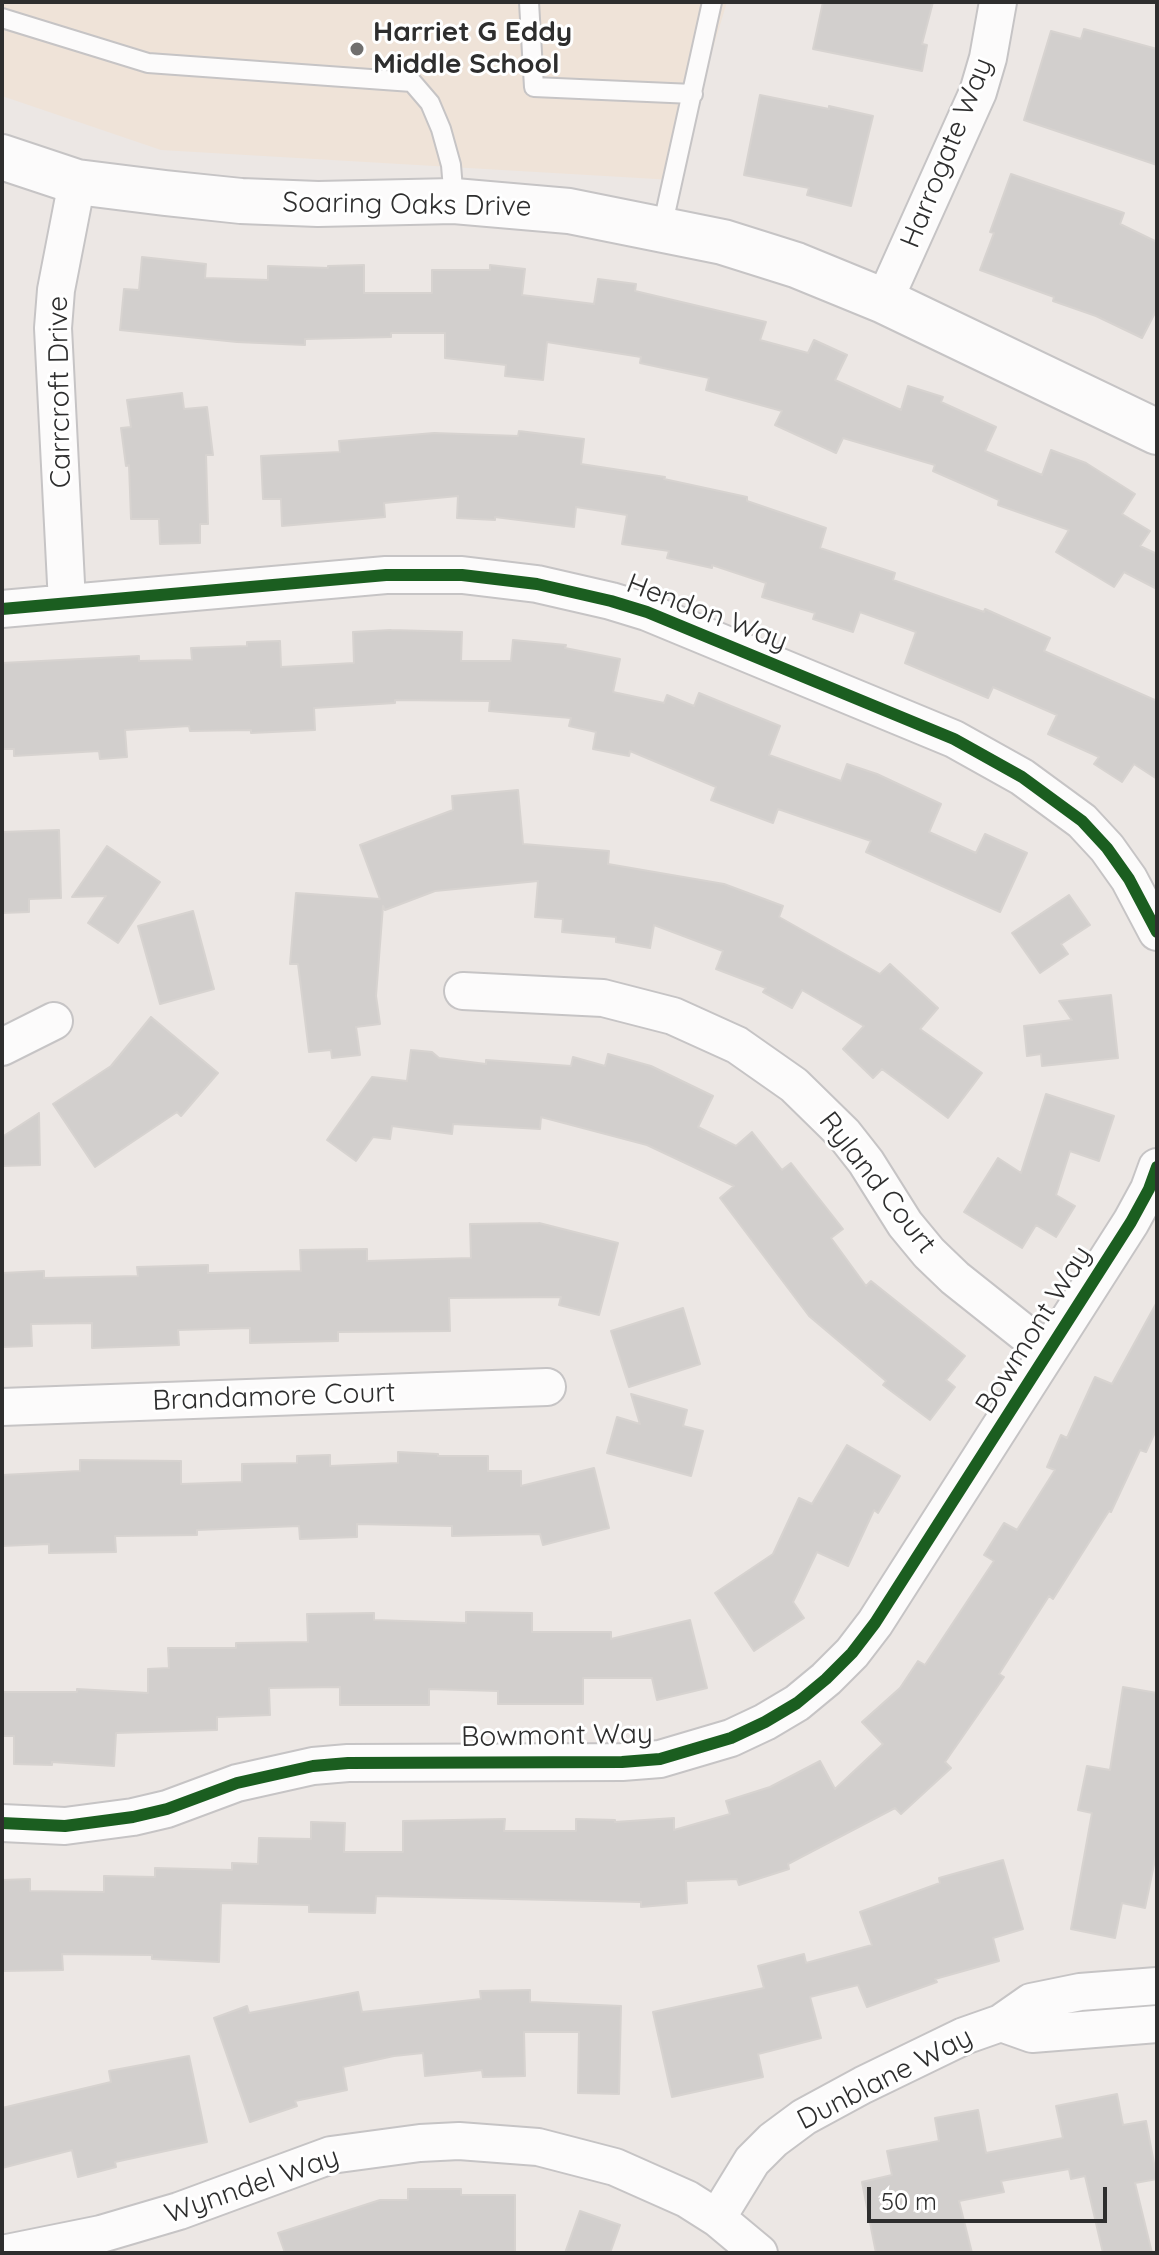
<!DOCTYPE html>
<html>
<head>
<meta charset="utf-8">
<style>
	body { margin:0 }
	#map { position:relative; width:1159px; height:2255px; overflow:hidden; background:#ece7e4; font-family:Quicksand,sans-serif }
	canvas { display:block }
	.frame { position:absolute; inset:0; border:4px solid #2e2e2e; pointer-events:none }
	.scale { position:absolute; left:867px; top:2187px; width:240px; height:36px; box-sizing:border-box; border:4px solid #2e2e2e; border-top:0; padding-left:10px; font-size:24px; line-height:28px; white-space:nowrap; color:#2e2e2e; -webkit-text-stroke:6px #fff; paint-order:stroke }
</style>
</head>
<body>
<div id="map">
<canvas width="1159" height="2255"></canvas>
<div class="frame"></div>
<div class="scale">50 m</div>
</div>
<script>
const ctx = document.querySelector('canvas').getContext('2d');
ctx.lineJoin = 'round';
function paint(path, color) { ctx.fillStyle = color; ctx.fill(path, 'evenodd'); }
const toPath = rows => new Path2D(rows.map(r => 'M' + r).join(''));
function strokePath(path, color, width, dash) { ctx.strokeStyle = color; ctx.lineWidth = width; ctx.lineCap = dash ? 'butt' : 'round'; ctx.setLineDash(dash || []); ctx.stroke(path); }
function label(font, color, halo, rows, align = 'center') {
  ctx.font = font + ' Quicksand,sans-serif'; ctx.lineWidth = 6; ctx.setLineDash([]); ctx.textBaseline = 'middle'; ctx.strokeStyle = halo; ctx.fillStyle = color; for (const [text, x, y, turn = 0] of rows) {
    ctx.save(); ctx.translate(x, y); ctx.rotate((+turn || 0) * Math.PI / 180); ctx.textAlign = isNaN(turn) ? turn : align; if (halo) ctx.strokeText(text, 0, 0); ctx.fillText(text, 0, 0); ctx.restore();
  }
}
paint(toPath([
	[2,2,727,2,673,180,161,150,2,96]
]), '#efe3d8');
const building = toPath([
	[823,2,933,2,922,44,927,45,922,71,813,49,823,2],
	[1084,29,1157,49,1157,165,1024,120,1051,31,1081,39,1084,29],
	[760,95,829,109,829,106,873,116,851,206,807,195,809,188,744,175,760,95],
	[1011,174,1124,213,1120,224,1157,242,1157,309,1142,338,1096,316,1053,301,1054,297,980,270,994,233,990,232,1011,174],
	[142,257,206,264,205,278,268,280,268,266,328,268,328,266,364,265,364,293,432,293,432,270,490,270,490,265,525,269,522,295,594,304,598,279,636,284,635,291,766,322,760,340,808,353,814,340,847,355,835,380,901,410,908,386,943,397,941,402,996,427,985,451,1042,475,1051,450,1086,463,1135,494,1122,514,1150,531,1140,546,1157,554,1157,589,1124,572,1114,587,1056,552,1069,530,998,505,999,500,933,471,935,465,843,438,836,453,775,425,782,411,706,390,709,378,640,363,641,357,547,342,543,380,505,376,506,365,445,358,445,333,391,333,391,337,305,339,305,345,237,342,120,330,124,289,139,290,142,257],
	[182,393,184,409,207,407,213,455,206,455,208,524,200,524,200,543,160,544,159,519,131,519,129,465,126,466,121,428,131,427,127,400,182,393],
	[519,431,584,439,581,464,665,477,664,479,747,497,747,501,826,528,820,548,895,573,893,580,984,612,985,609,1050,638,1044,651,1157,701,1157,779,1134,764,1122,782,1094,764,1099,757,1048,734,1057,715,993,687,988,698,905,663,916,632,860,612,853,632,813,619,815,613,762,597,766,583,712,565,712,568,667,558,669,551,622,544,627,515,576,507,574,527,495,517,495,520,457,518,458,496,384,503,385,517,282,526,281,499,263,499,261,456,340,452,339,441,434,433,518,436,519,431],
	[391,630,462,632,461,661,511,661,513,640,566,645,565,648,620,659,613,692,664,703,667,695,694,706,699,693,780,726,769,755,841,781,847,764,877,774,941,804,929,832,976,853,985,834,1027,853,1000,912,866,852,871,841,778,809,773,823,711,800,716,787,630,751,629,756,593,749,596,732,569,726,571,718,489,711,490,701,395,700,395,703,314,708,315,730,251,733,251,730,190,731,189,726,125,730,127,757,100,759,99,751,14,756,14,749,2,749,2,663,139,656,139,661,192,660,191,648,247,646,247,642,280,641,281,667,354,663,353,632,391,630],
	[518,790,523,844,609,851,608,864,724,884,783,906,779,917,880,974,890,964,938,1008,920,1029,982,1073,948,1118,882,1069,873,1078,843,1049,864,1026,802,990,792,1008,763,992,766,988,716,969,723,951,654,925,650,948,616,942,616,937,562,932,563,919,535,917,538,881,435,891,385,910,383,906,376,996,380,1024,356,1027,360,1055,332,1058,331,1050,309,1052,298,964,290,964,296,893,380,899,360,845,453,810,452,796,518,790],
	[59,830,61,898,29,899,29,912,2,913,2,832,59,830],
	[107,846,160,882,118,943,88,923,106,896,72,897,107,846],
	[1069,895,1090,925,1061,944,1068,954,1040,973,1012,933,1069,895],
	[193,911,214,989,160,1004,138,926,193,911],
	[1111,995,1118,1058,1042,1066,1041,1054,1027,1056,1024,1026,1072,1020,1059,1001,1111,995],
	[151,1017,218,1073,181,1116,177,1112,95,1167,53,1104,111,1066,151,1017],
	[411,1050,432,1052,439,1058,486,1064,486,1060,571,1066,573,1057,605,1066,608,1054,651,1066,713,1096,698,1127,736,1146,752,1132,782,1170,791,1163,843,1229,831,1238,866,1286,871,1281,965,1356,946,1380,955,1387,930,1420,883,1385,886,1381,809,1316,720,1198,734,1186,647,1145,541,1117,540,1129,453,1124,452,1134,392,1126,390,1139,373,1137,356,1161,327,1140,372,1077,407,1081,411,1050],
	[1046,1094,1114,1116,1099,1161,1070,1151,1056,1195,1075,1206,1056,1237,1036,1225,1022,1248,964,1212,998,1158,1021,1173,1046,1094],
	[39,1113,40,1165,2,1166,2,1137,39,1113],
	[539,1223,618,1243,599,1315,559,1305,561,1297,449,1298,450,1331,338,1332,338,1341,250,1343,250,1328,178,1330,179,1345,92,1348,92,1323,31,1324,32,1346,2,1347,2,1273,44,1271,44,1278,138,1276,137,1267,208,1265,208,1273,301,1271,300,1250,367,1249,367,1261,471,1258,470,1224,539,1223],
	[1157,1302,1157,1428,1146,1452,1140,1450,1111,1512,1109,1511,1053,1599,1049,1596,999,1674,1004,1677,945,1762,951,1768,901,1814,895,1808,788,1864,789,1869,739,1885,737,1879,686,1881,687,1903,641,1907,641,1902,376,1896,375,1913,309,1912,309,1905,221,1903,219,1962,152,1959,152,1955,62,1954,63,1970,2,1971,2,1880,30,1879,30,1891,104,1892,104,1876,155,1877,155,1868,232,1870,232,1863,258,1864,259,1838,311,1839,311,1822,345,1823,344,1852,403,1852,403,1821,505,1819,504,1831,576,1831,576,1819,615,1820,615,1822,674,1818,674,1830,730,1814,726,1801,770,1787,820,1761,835,1789,883,1744,862,1722,900,1688,918,1661,925,1665,994,1561,984,1555,1004,1523,1017,1530,1055,1470,1047,1467,1061,1435,1067,1438,1095,1377,1112,1384,1157,1302],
	[683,1308,700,1364,629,1387,611,1331,683,1308],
	[631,1394,687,1410,683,1426,703,1431,691,1476,607,1453,617,1417,640,1424,631,1394],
	[847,1445,900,1476,878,1513,874,1510,848,1566,817,1552,793,1602,804,1618,754,1651,715,1593,773,1554,799,1498,812,1504,847,1445],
	[398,1452,438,1454,438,1456,488,1456,488,1471,521,1471,521,1486,594,1468,609,1528,543,1545,540,1534,452,1536,452,1526,357,1524,357,1537,300,1539,299,1526,197,1530,197,1535,115,1536,116,1552,49,1553,49,1544,2,1546,2,1475,80,1471,80,1460,181,1461,181,1484,242,1482,242,1464,297,1463,297,1456,330,1455,330,1466,398,1463,398,1452],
	[466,1612,532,1613,532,1632,611,1632,611,1639,690,1620,707,1688,657,1700,652,1678,583,1678,583,1704,498,1704,498,1691,429,1689,429,1705,340,1705,340,1687,269,1688,270,1715,217,1717,217,1730,116,1733,114,1766,52,1762,52,1765,14,1764,14,1736,2,1736,2,1692,77,1692,77,1689,148,1693,148,1669,169,1668,168,1648,236,1648,236,1643,308,1642,307,1614,374,1613,374,1620,466,1623,466,1612],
	[1123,1687,1157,1693,1157,1850,1145,1908,1122,1903,1115,1938,1071,1929,1092,1813,1078,1810,1087,1766,1110,1770,1123,1687],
	[1003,1860,1023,1929,993,1938,999,1961,935,1979,937,1982,867,2007,858,1985,810,1997,821,2038,758,2054,763,2077,672,2097,653,2012,764,1988,758,1966,804,1954,806,1963,872,1945,860,1912,940,1883,939,1878,1003,1860],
	[530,1990,530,2002,621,2006,619,2094,578,2093,579,2032,524,2032,525,2076,483,2077,482,2070,425,2076,423,2053,394,2056,343,2067,347,2090,295,2101,297,2106,250,2122,214,2018,247,2006,249,2013,358,1992,362,2012,481,1999,480,1991,530,1990],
	[189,2056,207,2142,115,2162,116,2167,78,2177,72,2150,2,2168,2,2108,111,2082,109,2071,189,2056],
	[1117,2094,1123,2125,1146,2121,1157,2179,1135,2183,1152,2253,1103,2253,1085,2176,1071,2179,1069,2169,1001,2181,1004,2192,959,2201,972,2253,876,2253,862,2182,892,2175,887,2151,939,2141,935,2118,978,2110,986,2153,1063,2138,1056,2106,1117,2094],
	[408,2189,461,2189,461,2195,515,2195,515,2253,285,2253,278,2233,380,2200,408,2200,408,2189],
	[580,2211,620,2225,610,2253,565,2253,580,2211]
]);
paint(building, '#d2cfcd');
strokePath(building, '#d7d3d0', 2);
const service = toPath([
	[529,2,534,87,693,94],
	[2,18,148,63,412,82,430,103,441,129,451,165,454,201],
	[662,228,712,2]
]);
const minor = toPath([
	[884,301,978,92,988,58,998,2],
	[67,603,53,328,56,290,77,182],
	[2,609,386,575,462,575,537,584,611,601,647,612,954,739,1022,777,1082,821,1107,848,1129,879,1157,932],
	[463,991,603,998,673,1016,737,1045,794,1085,844,1134,866,1162,905,1224,929,1253,955,1278,1048,1352],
	[2,1047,54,1021],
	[2,1407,547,1387],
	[2,1823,65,1826,133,1817,167,1809,237,1783,313,1766,348,1763,622,1762,660,1759,731,1738,765,1722,797,1703,826,1679,852,1653,875,1623,1131,1222,1149,1189,1157,1167],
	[1001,2023,1032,2034,1157,2024],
	[717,2218,752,2161,773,2140,804,2117,863,2085,964,2036,1001,2023,1031,2002,1080,1992,1157,1986],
	[7,2253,101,2234,179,2211,331,2155,420,2143,459,2141,538,2147,615,2167,687,2199,717,2218,759,2253]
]);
const tertiary = toPath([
	[2,157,77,182,165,193,241,201,318,204,454,201,569,211,723,242,796,265,884,301,1157,432]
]);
strokePath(service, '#c6c4c5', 22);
strokePath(minor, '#c6c4c5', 40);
strokePath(tertiary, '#c6c4c5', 48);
strokePath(service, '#fcfbfb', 18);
strokePath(minor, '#fcfbfb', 36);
strokePath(tertiary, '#fcfbfb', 44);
strokePath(toPath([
	[2,609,386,575,462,575,537,584,611,601,647,612,954,739,1022,777,1082,821,1107,848,1129,879,1157,932],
	[2,1823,65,1826,133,1817,167,1809,237,1783,313,1766,348,1763,622,1762,660,1759,731,1738,765,1722,797,1703,826,1679,852,1653,875,1623,1131,1222,1149,1189,1157,1167]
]), '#1b5e20', 12);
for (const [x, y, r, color] of [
	[357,49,8,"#706f6e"]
]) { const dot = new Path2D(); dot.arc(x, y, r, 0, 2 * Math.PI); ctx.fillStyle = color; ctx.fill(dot); strokePath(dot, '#fff', 3); }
label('bold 28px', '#2e2e2e', '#fff', [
	["Harriet G Eddy",373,33],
	["Middle School",373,65]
], 'left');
label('28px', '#2e2e2e', '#fff', [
	["Harrogate Way",947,153,-68],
	["Soaring Oaks Drive",407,205,1],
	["Carrcroft Drive",60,392,-91],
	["Hendon Way",707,613,21],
	["Ryland Court",877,1183,52],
	["Bowmont Way",1034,1330,-58],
	["Brandamore Court",274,1397,-2],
	["Bowmont Way",557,1736,-1],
	["Dunblane Way",885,2079,-27],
	["Wynndel Way",252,2186,-19]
]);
</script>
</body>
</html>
